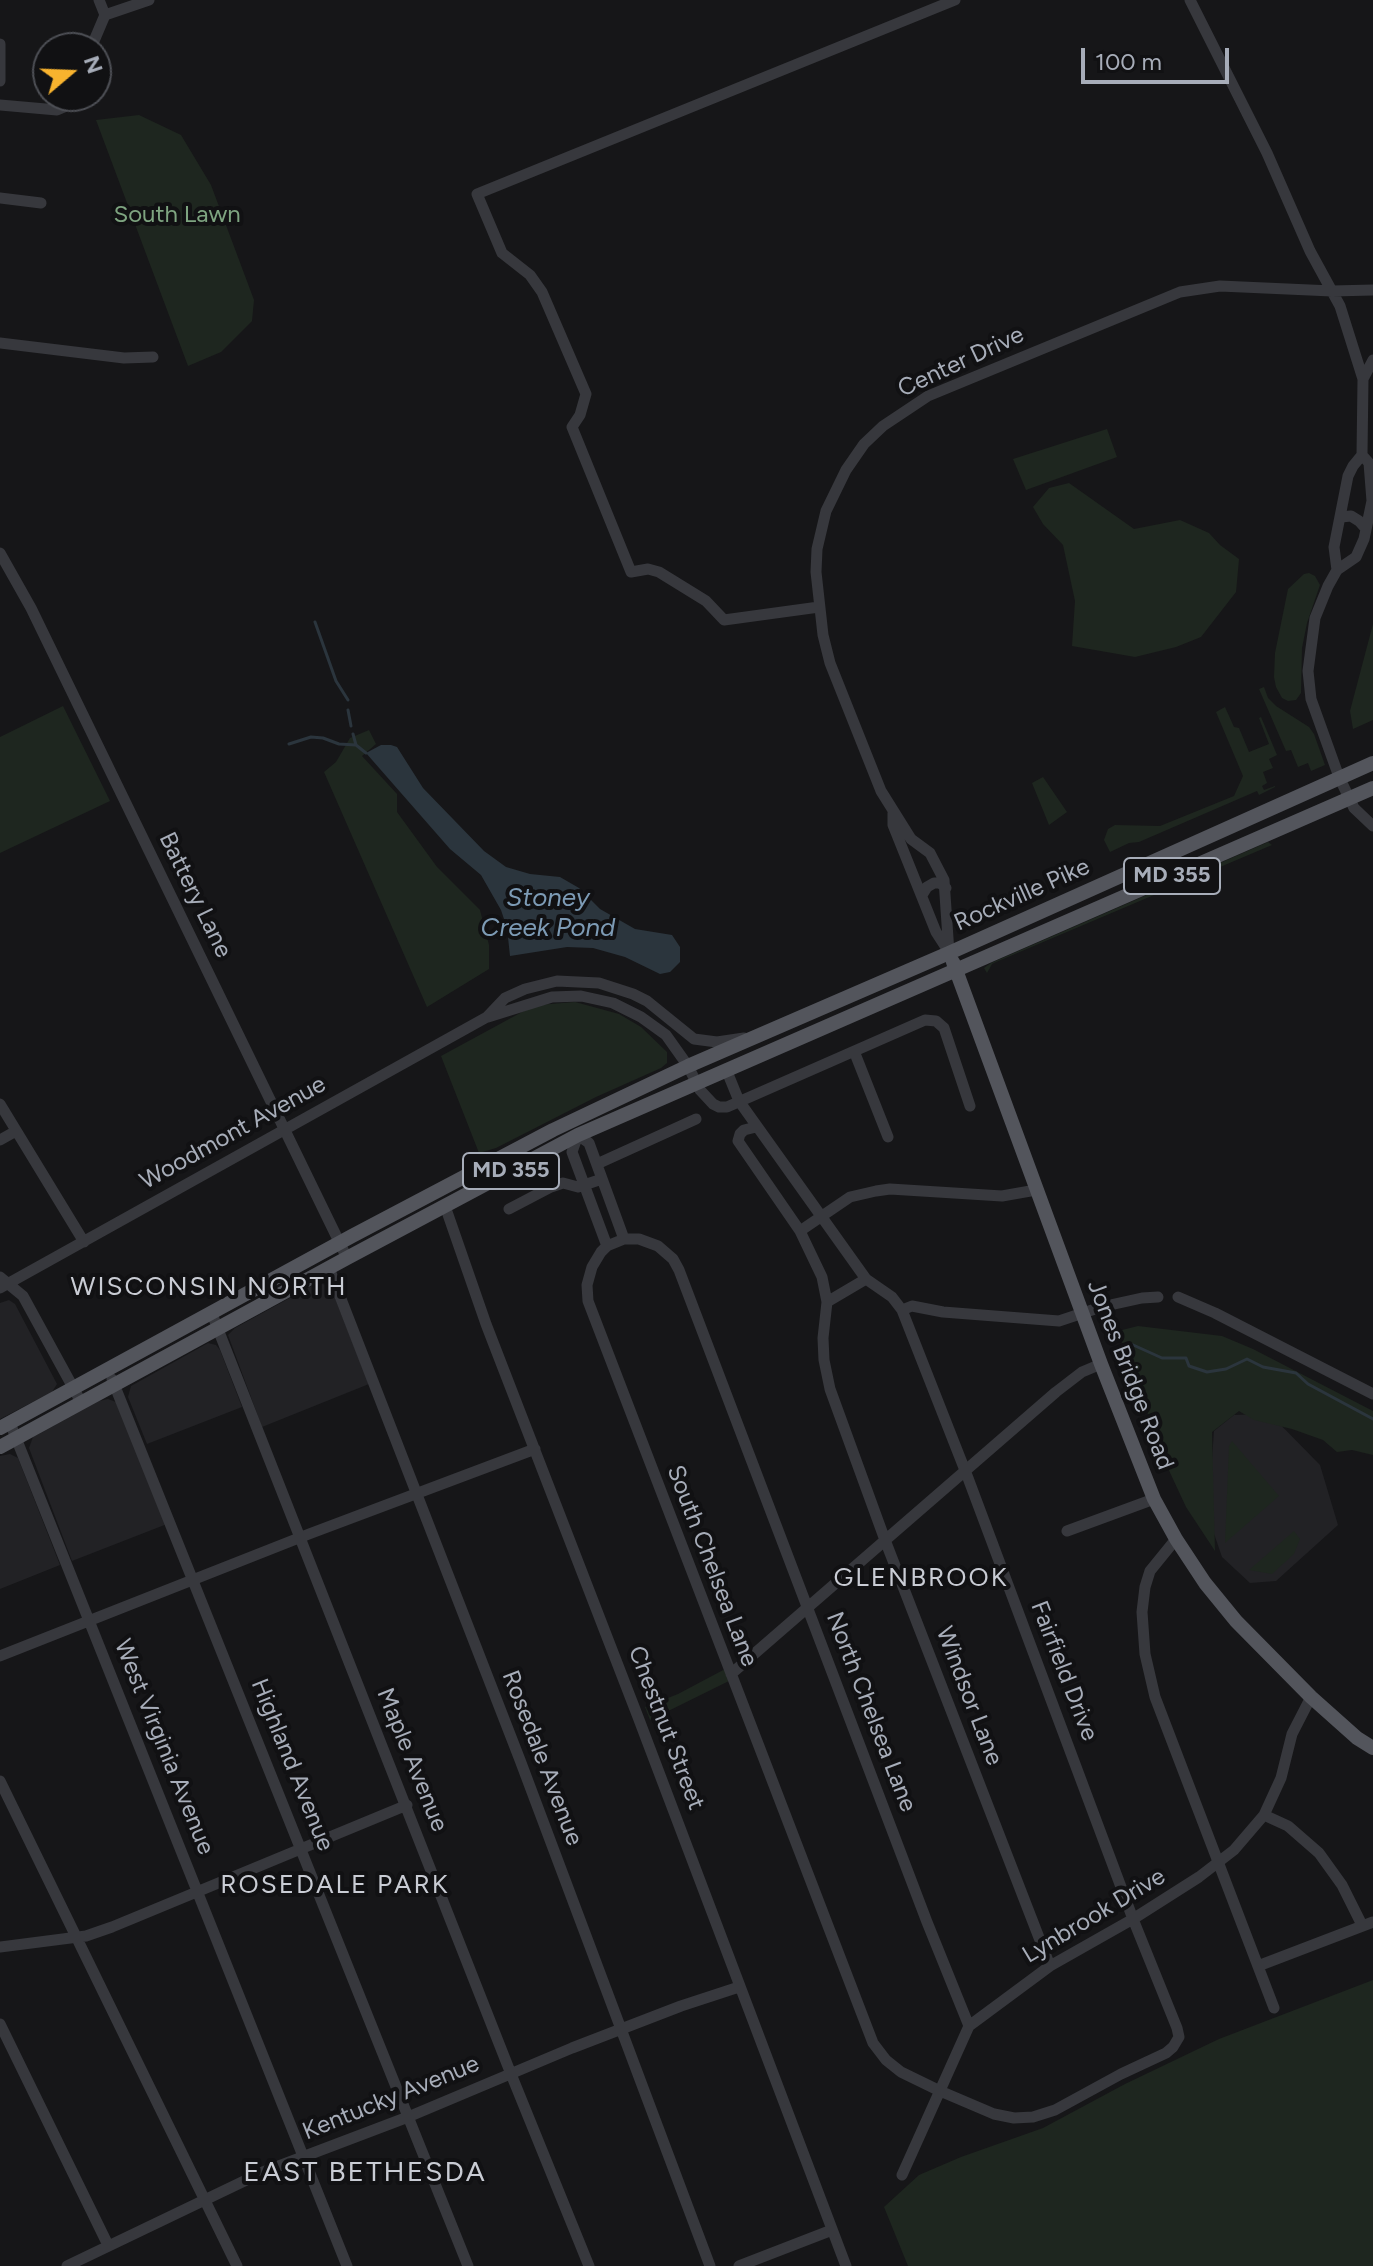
<!DOCTYPE html>
<html>
<head>
<meta charset="utf-8">
<style>
	body { margin:0 }
	#map { position:relative; width:1373px; height:2266px; overflow:hidden; background:#161618; font-family:Figtree,sans-serif }
	canvas { display:block }
	.north { position:absolute; left:32px; top:32px; width:80px; height:80px; box-sizing:border-box; background:#111113; border:2px solid #4d4f55; border-radius:50%; rotate:71deg; font-size:22px; font-weight:700; line-height:32px; text-align:center; color:#a7adb9 }
	.north::after { content:''; display:block; margin:auto; width:28px; height:36px; background:#f8b32e; clip-path:polygon(50% 0,100% 100%,50% 72%,0 100%) }
	.scale { position:absolute; left:1081px; top:48px; width:148px; height:36px; box-sizing:border-box; border:4px solid #a7adb9; border-top:0; padding-left:10px; font-size:24px; line-height:28px; white-space:nowrap; color:#a7adb9; -webkit-text-stroke:6px #111113; paint-order:stroke }
</style>
</head>
<body>
<div id="map">
<canvas width="1373" height="2266"></canvas>
<div class="north">N</div>
<div class="scale">100 m</div>
</div>
<script>
const ctx = document.querySelector('canvas').getContext('2d');
ctx.lineJoin = 'round';
function paint(path, color) { ctx.fillStyle = color; ctx.fill(path, 'evenodd'); }
const toPath = rows => new Path2D(rows.map(r => 'M' + r).join(''));
function strokePath(path, color, width, dash) { ctx.strokeStyle = color; ctx.lineWidth = width; ctx.lineCap = dash ? 'butt' : 'round'; ctx.setLineDash(dash || []); ctx.stroke(path); }
function label(font, color, halo, rows, align = 'center') {
  ctx.font = font + ' Figtree,sans-serif'; ctx.lineWidth = 8; ctx.setLineDash([]); ctx.textBaseline = 'middle'; ctx.strokeStyle = halo; ctx.fillStyle = color; for (const [text, x, y, turn = 0] of rows) {
    ctx.save(); ctx.translate(x, y); ctx.rotate((+turn || 0) * Math.PI / 180); ctx.textAlign = isNaN(turn) ? turn : align; if (halo) ctx.strokeText(text, 0, 0); ctx.fillText(text, 0, 0); ctx.restore();
  }
}
paint(toPath([
	[317,1283,327,1285,331,1288,369,1384,262,1427,228,1335,235,1328],
	[9,1300,15,1304,57,1384,52,1392,0,1419,0,1303],
	[208,1343,216,1345,220,1350,242,1407,147,1444,128,1397,131,1386],
	[108,1399,116,1402,167,1524,72,1561,29,1448,33,1437,99,1401],
	[1270,1414,1320,1465,1338,1525,1276,1581,1250,1583,1222,1557,1208,1516,1214,1431,1234,1415],
	[10,1454,18,1458,60,1565,0,1589,0,1456]
]), '#222225');
paint(toPath([
	[139,115,181,135,211,185,254,300,252,321,221,352,188,366,96,120],
	[1107,429,1117,457,1026,490,1013,459],
	[1069,483,1134,529,1180,520,1209,533,1220,545,1239,559,1236,592,1201,637,1176,647,1135,657,1072,646,1075,601,1063,545,1043,524,1033,507,1049,488],
	[1309,573,1315,576,1320,585,1307,623,1302,648,1301,693,1296,700,1288,701,1282,698,1276,687,1274,677,1275,653,1288,589,1304,574],
	[1373,624,1373,720,1353,729,1350,711],
	[1264,687,1268,698,1276,706,1309,727,1314,734,1325,765,1311,771,1308,763,1298,767,1291,750,1286,751,1259,689],
	[63,706,110,801,0,853,0,737],
	[1225,707,1234,727,1239,728,1249,752,1269,744,1259,718,1261,717,1277,755,1269,759,1273,768,1263,772,1267,783,1262,786,1264,790,1275,786,1275,787,1259,795,1257,791,1139,842,1129,843,1110,852,1104,840,1108,829,1115,825,1160,826,1234,796,1243,776,1216,712],
	[369,730,376,744,362,756,397,794,397,812,437,867,480,910,489,945,489,969,427,1007,324,772,336,762,350,738],
	[1043,777,1067,812,1049,825,1032,783],
	[1268,842,1272,845,996,962,992,964,987,973,984,968,991,963],
	[575,1002,619,1014,641,1027,667,1052,667,1063,661,1068,596,1097,496,1148,479,1153,441,1056,522,1012,538,1005],
	[1138,1326,1222,1336,1253,1349,1373,1411,1373,1455,1352,1450,1337,1452,1323,1440,1292,1429,1254,1420,1239,1411,1212,1432,1215,1551,1186,1507,1166,1464,1118,1331],
	[1232,1441,1279,1496,1225,1543,1229,1446],
	[1294,1531,1300,1539,1294,1554,1272,1574,1249,1570],
	[727,1668,731,1680,650,1720,645,1707,678,1694],
	[1373,1980,1373,2266,908,2266,884,2207,919,2175,961,2157,1043,2128,1125,2084,1219,2039]
]), '#1e261f');
paint(toPath([
	[381,745,391,745,397,747,423,788,484,851,506,867,530,874,560,877,579,888,600,909,635,929,672,935,680,947,680,962,670,972,660,974,625,957,593,948,567,947,510,956,507,928,501,910,481,875,450,849,366,753]
]), '#2b353d');
strokePath(toPath([
	[315,622,336,681,348,700],
	[348,710,351,726],
	[353,734,356,745],
	[289,744,311,737,323,738,339,744,356,745,366,753],
	[1131,1344,1162,1358,1186,1358,1189,1366,1207,1372,1226,1369,1247,1359,1263,1367,1296,1373,1308,1384,1373,1419]
]), '#2b353d', 3);
strokePath(toPath([
	[1190,0,1267,153,1310,251,1340,306,1363,379,1362,455,1353,466,1348,476,1334,547,1337,570],
	[105,15,149,0],
	[0,44,0,81],
	[91,48,105,15,99,0],
	[0,105,57,110,64,107,70,96],
	[0,198,41,203],
	[0,343,124,358,153,357],
	[1363,379,1373,360],
	[1362,455,1369,463,1372,501,1364,539,1356,557,1337,570,1328,586,1315,618,1308,671,1311,699,1339,777,1354,808,1373,826],
	[1341,517,1351,516,1359,521,1366,529],
	[0,553,31,608,347,1258],
	[819,607,724,620,706,601,659,572,648,569,631,572,572,427,580,415,586,394,542,292,530,275,502,253,477,194,955,0],
	[893,813,893,825,936,932,947,949],
	[922,895,927,887,934,883,940,883,946,888],
	[949,953,944,880,930,853,911,839,881,791,830,663,823,635,816,572,817,549,826,511,846,470,864,444,883,426,928,396,1180,292,1220,286,1332,291,1373,290],
	[488,1017,552,997,581,996,613,1003,641,1017,666,1035,688,1066,700,1090,713,1104,719,1107,727,1107,925,1020,936,1021,944,1028,970,1106],
	[854,1051,888,1137],
	[726,1069,739,1101,866,1279,892,1297,902,1310,912,1306,943,1312,1059,1321,1101,1307,1142,1298,1158,1297],
	[0,1104,84,1242],
	[756,1127,744,1130,740,1134,738,1141,800,1231,822,1277,827,1302,823,1338,824,1360,830,1389,885,1540,1050,1966],
	[0,1140,16,1131],
	[597,1164,696,1119],
	[445,1206,486,1324,638,1717,846,2266],
	[509,1209,551,1187,563,1183,578,1187,602,1179],
	[800,1231,850,1197,876,1191,890,1189,1002,1196,1036,1190],
	[607,1246,572,1152,578,1135,589,1143,624,1239],
	[329,1268,520,1760,710,2266],
	[0,1277,23,1296,81,1402],
	[0,1288,487,1017,505,998,525,989,557,981,599,983,633,994,647,1001,694,1039,717,1042,744,1038],
	[1178,1297,1215,1313,1373,1394],
	[827,1302,866,1279],
	[902,1310,968,1478,1133,1919,1177,2028,1179,2037,1173,2047,1166,2053,1121,2074,1055,2110,1033,2117,1014,2118,994,2114,940,2091,901,2072,886,2060,873,2043,588,1301,587,1285,592,1267,601,1252,607,1246,624,1239,639,1239,658,1246,673,1259,679,1270,927,1922,969,2026],
	[212,1314,511,2074,589,2266],
	[112,1379,468,2266],
	[10,1423,347,2266],
	[1067,1531,1154,1499],
	[1176,1539,1150,1571,1145,1587,1142,1612,1145,1654,1155,1697,1274,2008],
	[0,1656,309,1534,535,1449],
	[731,1674,1056,1392,1082,1372,1101,1364],
	[0,1781,237,2266],
	[1264,1815,1288,1826,1319,1853,1342,1885,1362,1925],
	[0,1947,86,1936,112,1927,407,1805],
	[1258,1966,1373,1922],
	[0,2024,108,2245],
	[902,2175,969,2026,1050,1966,1133,1919,1199,1877,1234,1850,1264,1815,1281,1778,1292,1734,1311,1697],
	[67,2266,263,2172,408,2117,572,2048,681,2006,739,1987],
	[739,2266,832,2230]
]), '#37383d', 11);
strokePath(toPath([
	[953,962,1101,1364,1154,1499,1176,1539,1205,1583,1236,1621,1311,1697,1357,1738,1373,1748],
	[0,1428,352,1236,553,1130,688,1066,949,953,1373,763],
	[0,1447,347,1258,578,1135,1373,788]
]), '#53555c', 14);
for (const [x, y, w] of [
	[1172,876,96],
	[511,1171,96]
]) { const box = new Path2D(); box.roundRect(x - w / 2, y - 18, w, 36, 6); ctx.fillStyle = '#111113'; ctx.fill(box); strokePath(box, '#a7adb9', 2); }
label('bold 22px', '#a7adb9', null, [
	["MD 355",1172,876],
	["MD 355",511,1171]
]);
label('24px', '#7ea480', '#111113', [
	["South Lawn",177,215]
]);
label('24px', '#a7adb9', '#111113', [
	["Center Drive",961,362,-25],
	["Battery Lane",195,895,64],
	["Rockville Pike",1022,895,-24],
	["Woodmont Avenue",233,1133,-29],
	["Jones Bridge Road",1130,1375,69],
	["South Chelsea Lane",712,1566,69],
	["Fairfield Drive",1064,1671,69],
	["Windsor Lane",969,1696,69],
	["North Chelsea Lane",871,1712,69],
	["Chestnut Street",666,1728,69],
	["West Virginia Avenue",164,1747,68],
	["Rosedale Avenue",542,1758,69],
	["Maple Avenue",412,1760,68],
	["Highland Avenue",292,1765,68],
	["Lynbrook Drive",1094,1916,-31],
	["Kentucky Avenue",391,2098,-22]
]);
label('italic 26px', '#7d9bb5', '#111113', [
	["Stoney",548,898],
	["Creek Pond",548,928]
]);
ctx.letterSpacing = '2px';
label('26px', '#c9ccd4', '#111113', [
	["WISCONSIN NORTH",209,1287],
	["GLENBROOK",921,1578],
	["ROSEDALE PARK",335,1885]
]);
ctx.letterSpacing = '0px';
ctx.letterSpacing = '2px';
label('28px', '#c9ccd4', '#111113', [
	["EAST BETHESDA",365,2173]
]);
ctx.letterSpacing = '0px';
</script>
</body>
</html>
